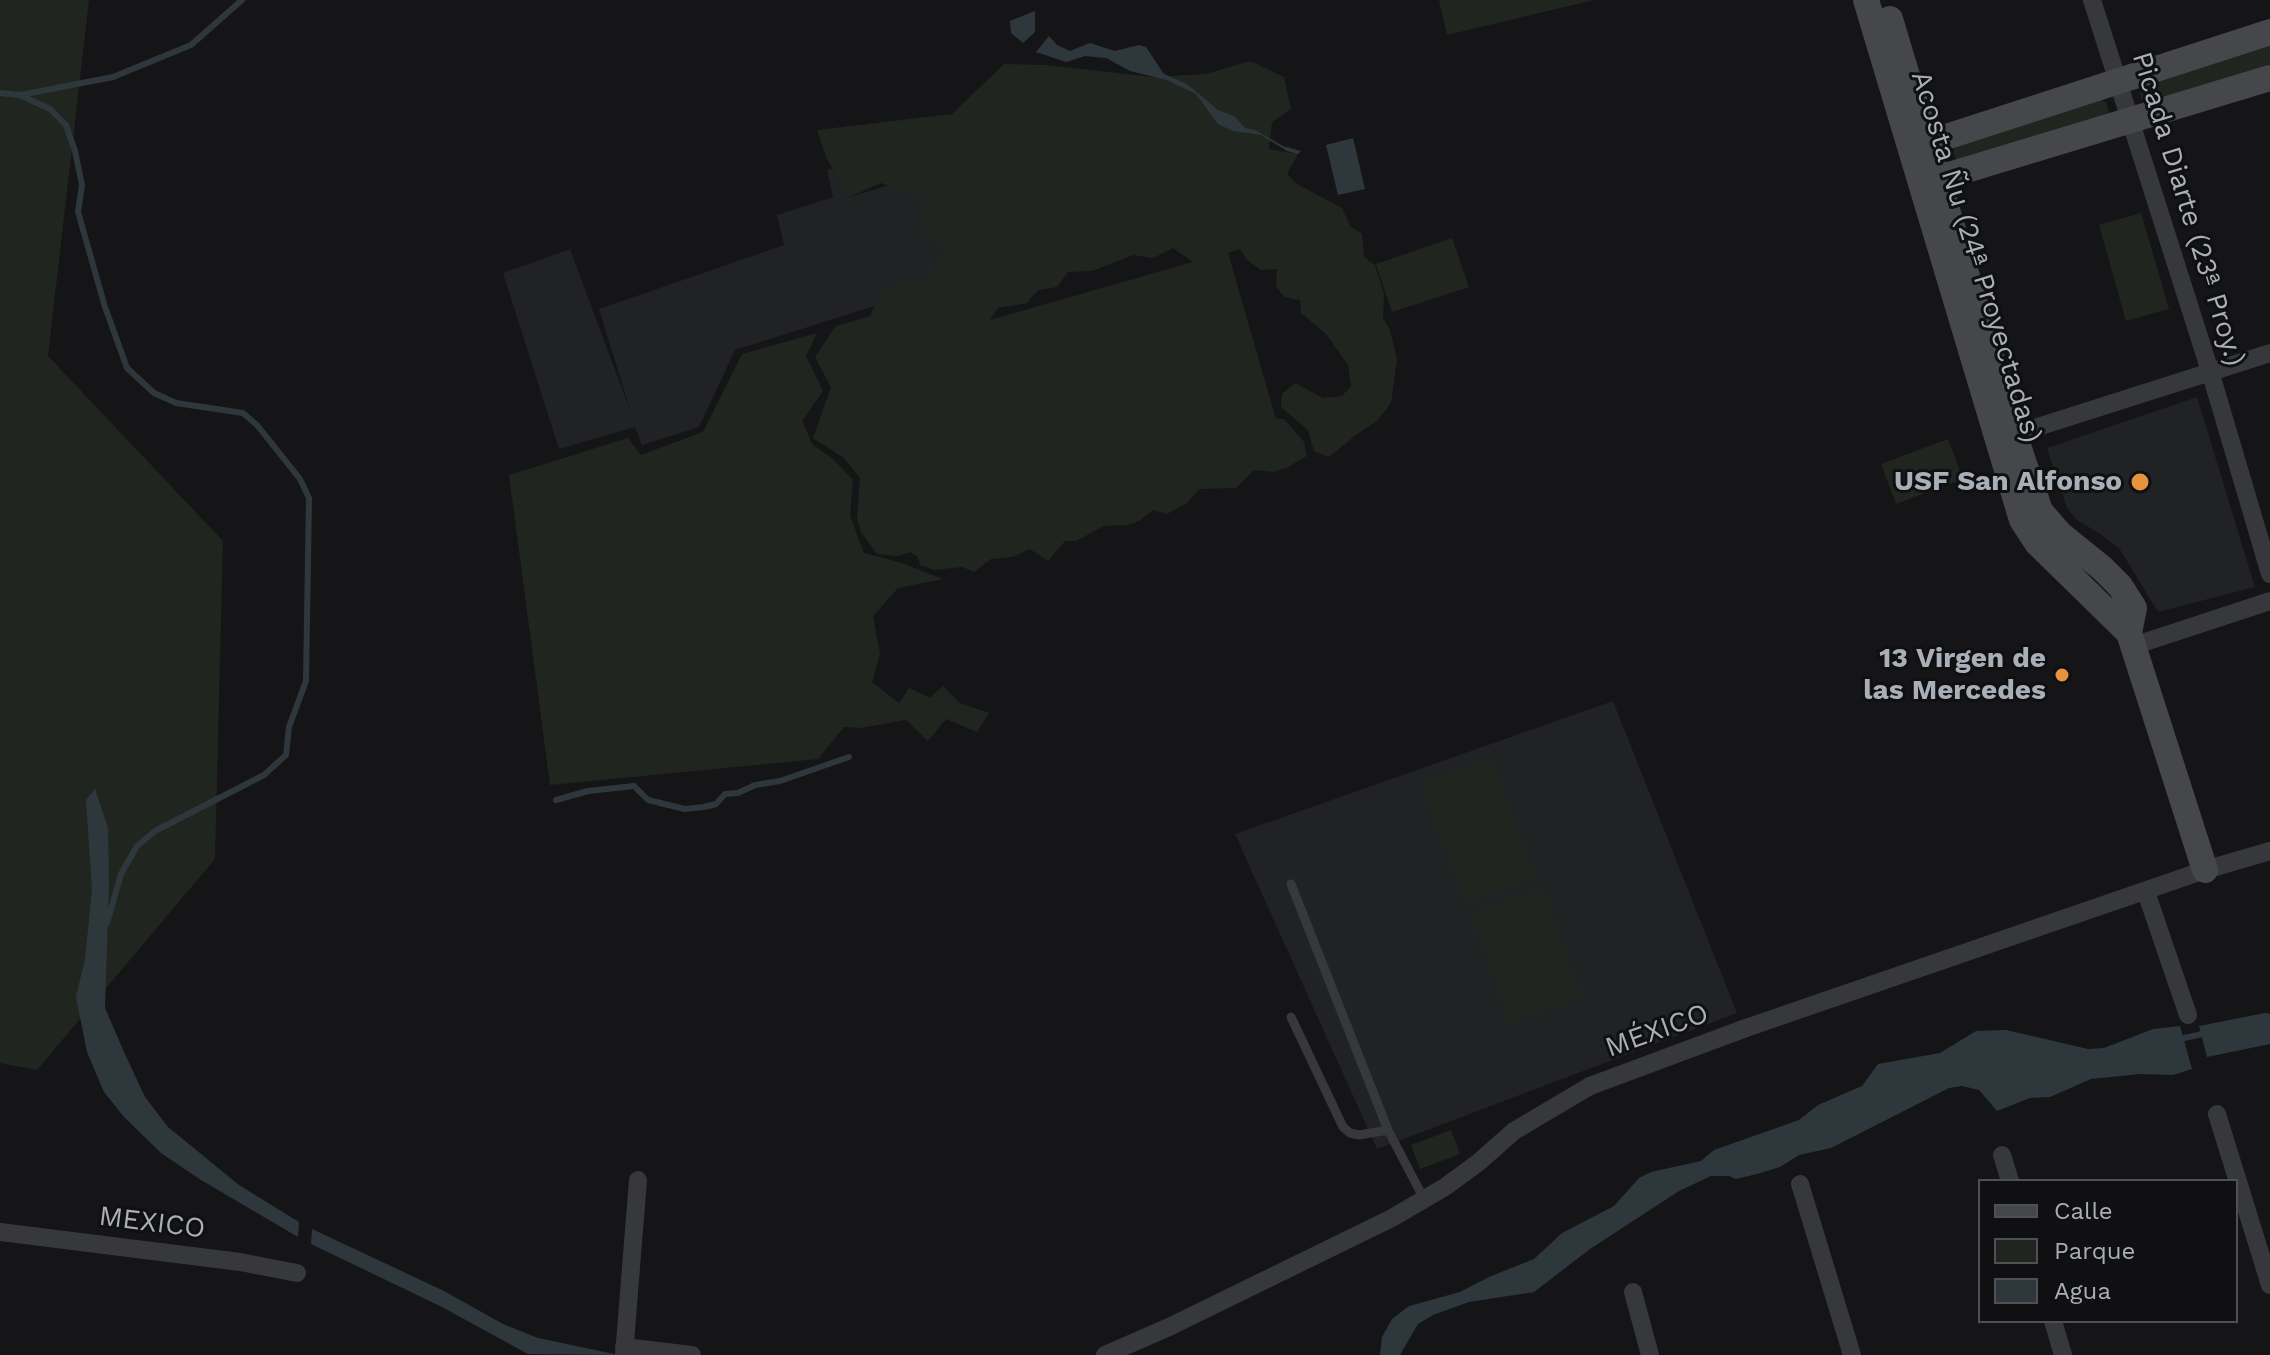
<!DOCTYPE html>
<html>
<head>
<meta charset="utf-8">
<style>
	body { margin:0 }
	#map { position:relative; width:2270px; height:1355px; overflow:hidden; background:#151517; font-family:"Work Sans",sans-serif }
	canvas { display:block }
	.legend { position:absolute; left:1978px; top:1179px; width:260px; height:144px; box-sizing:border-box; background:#101012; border:2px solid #4d5054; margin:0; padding:10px 14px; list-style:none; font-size:24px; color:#a8afb6 }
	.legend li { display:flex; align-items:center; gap:16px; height:40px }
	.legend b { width:40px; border:2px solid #4d5054 }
</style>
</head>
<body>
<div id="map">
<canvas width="2270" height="1355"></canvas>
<ul class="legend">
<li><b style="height:10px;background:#45474b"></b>Calle</li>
<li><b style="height:22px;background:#20261f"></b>Parque</li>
<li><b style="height:22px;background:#2e383c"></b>Agua</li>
</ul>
</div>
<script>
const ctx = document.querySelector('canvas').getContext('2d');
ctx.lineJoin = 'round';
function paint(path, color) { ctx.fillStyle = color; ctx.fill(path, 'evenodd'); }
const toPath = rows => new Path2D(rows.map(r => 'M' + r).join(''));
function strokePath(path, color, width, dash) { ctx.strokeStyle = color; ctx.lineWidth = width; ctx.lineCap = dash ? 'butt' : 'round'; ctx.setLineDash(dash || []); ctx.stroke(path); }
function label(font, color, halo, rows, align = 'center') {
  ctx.font = font + ' "Work Sans",sans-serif'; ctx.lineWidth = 6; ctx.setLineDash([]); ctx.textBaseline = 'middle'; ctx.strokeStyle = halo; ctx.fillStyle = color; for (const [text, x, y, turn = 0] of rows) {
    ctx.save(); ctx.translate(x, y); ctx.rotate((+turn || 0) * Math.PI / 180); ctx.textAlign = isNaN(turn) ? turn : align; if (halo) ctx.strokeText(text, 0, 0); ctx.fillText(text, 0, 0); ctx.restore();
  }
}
paint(toPath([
	[840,167,849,197,922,175,957,280,735,350,699,427,642,445,635,427,559,449,503,273,570,249,631,413,599,309,784,245,777,215,833,197,827,170],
	[2197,397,2255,587,2158,612,2119,548,2099,533,2078,521,2067,508,2047,448],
	[1613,701,1737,1013,1377,1149,1235,834]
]), '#212224');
paint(toPath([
	[0,0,89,0,48,356,223,541,215,859,37,1070,0,1063],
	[1439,0,1594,0,1447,35],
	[2270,44,2270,68,2146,104,2141,99,2140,88,2146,84],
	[1250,61,1284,77,1291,109,1272,122,1269,149,1298,154,1287,174,1297,184,1342,208,1351,227,1362,234,1364,257,1375,265,1384,294,1383,318,1390,330,1397,359,1391,403,1377,421,1357,434,1329,457,1314,451,1308,430,1281,407,1282,394,1295,383,1323,398,1342,396,1351,386,1348,365,1326,334,1301,313,1300,300,1284,297,1276,286,1277,269,1261,270,1248,261,1240,249,1228,253,1276,419,1284,419,1304,442,1307,456,1286,468,1273,472,1254,470,1236,488,1199,489,1187,503,1167,514,1153,510,1139,521,1128,525,1104,526,1076,541,1065,541,1048,561,1030,549,1013,557,991,559,974,572,962,567,934,570,920,565,918,557,910,552,898,556,877,554,861,532,857,518,860,478,844,458,813,438,831,387,815,357,836,326,870,316,884,288,924,280,946,248,925,239,923,202,905,191,881,183,849,197,826,157,817,130,952,114,1004,64,1045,65,1153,77,1206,74],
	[1173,248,1193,262,990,320,998,308,1027,303,1038,290,1057,287,1068,272,1092,271,1133,255,1153,258],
	[2098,98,2107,103,2109,116,1959,162,1956,159,1953,153,1955,147],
	[2141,213,2169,309,2126,321,2099,225],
	[1452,238,1469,287,1392,312,1376,264],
	[817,333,806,356,823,391,802,421,813,445,833,459,853,480,850,516,864,553,902,563,943,579,898,588,873,616,880,654,872,682,899,703,909,688,930,698,943,686,960,703,989,713,977,732,946,719,928,741,906,720,860,728,844,727,818,759,550,785,509,475,628,438,641,455,703,432,742,354],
	[1948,439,1963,479,1896,504,1881,464],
	[1491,758,1536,877,1466,903,1421,784],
	[1543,889,1582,998,1510,1023,1471,913],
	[1451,1130,1460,1154,1420,1169,1411,1145]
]), '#20261f');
paint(toPath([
	[1035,11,1035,32,1023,43,1011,33,1010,21],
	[1049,36,1057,45,1070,51,1090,43,1115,51,1139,45,1146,47,1164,74,1187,84,1218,110,1234,116,1245,128,1255,130,1283,146,1301,151,1298,154,1287,151,1261,135,1233,131,1218,124,1196,94,1167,80,1130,71,1106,58,1085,56,1066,62,1036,52],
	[1353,138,1365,189,1338,195,1326,145],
	[95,789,108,828,109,886,105,1008,124,1052,145,1097,168,1127,239,1185,299,1222,298,1237,201,1180,161,1153,124,1117,104,1092,87,1052,76,997,85,959,92,890,86,800],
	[2265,1013,2270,1014,2270,1044,2207,1057,2199,1026],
	[2180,1026,2192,1069,2173,1075,2140,1074,2091,1079,2050,1097,2030,1098,1997,1111,1979,1090,1962,1086,1949,1088,1831,1148,1799,1155,1780,1167,1757,1174,1736,1179,1729,1176,1711,1176,1679,1191,1590,1249,1534,1292,1469,1302,1433,1315,1418,1324,1400,1355,1380,1355,1382,1337,1392,1319,1409,1306,1460,1292,1489,1277,1534,1259,1562,1233,1614,1206,1639,1178,1651,1172,1701,1161,1714,1150,1799,1120,1818,1105,1862,1086,1878,1064,1940,1053,1976,1031,2006,1030,2088,1049,2104,1048,2153,1029],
	[312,1229,444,1291,503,1324,538,1338,619,1355,528,1354,442,1307,311,1244]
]), '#2e383c');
strokePath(toPath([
	[0,93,20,95,50,109,66,125,75,151,82,185,78,212,105,307,127,368,154,393,176,403,243,413,257,425,300,479,309,498,306,681,289,727,286,755,264,775,155,831,137,846,121,874,107,923],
	[20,95,113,77,191,45,242,0],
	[556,800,588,791,634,786,648,800,685,809,704,807,716,804,725,794,738,793,755,785,780,781,849,757],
	[2175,1040,2207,1033]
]), '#2e383c', 6);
strokePath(toPath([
	[1291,884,1388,1130,1424,1199],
	[1291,1017,1343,1127,1350,1133,1359,1135,1388,1130]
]), '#36383c', 9);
strokePath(toPath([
	[2092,0,2210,371,2270,574],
	[2003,438,2270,353],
	[2133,646,2270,601],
	[2146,892,2188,1015],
	[2217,1114,2270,1285],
	[2002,1155,2010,1181],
	[1800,1184,1852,1355],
	[0,1232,240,1262,297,1273],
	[1633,1292,1650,1355],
	[2053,1321,2063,1355],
	[624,1347,692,1355],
	[624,1355,638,1180],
	[1105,1355,1169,1327,1392,1218,1445,1187,1479,1162,1514,1131,1590,1086,1746,1028,2205,870,2270,851]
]), '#36383c', 18);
strokePath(toPath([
	[1866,0,2022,520,2037,543,2129,633,2205,870],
	[1890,19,2014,434,2040,511,2061,535,2102,568,2120,586,2134,608,2129,633],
	[1912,148,2270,32],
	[1923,183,2270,78]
]), '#45474b', 26);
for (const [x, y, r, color] of [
	[2140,482,10,"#e7923d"],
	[2062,675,8,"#e7923d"]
]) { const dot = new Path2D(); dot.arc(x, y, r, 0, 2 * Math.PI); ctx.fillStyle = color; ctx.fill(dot); strokePath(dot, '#101012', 3); }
label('28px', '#a8afb6', '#101012', [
	["Picada Diarte (23ª Proy.)",2188,209,73],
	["Acosta Ñu (24ª Proyectadas)",1976,257,73],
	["MÉXICO",1657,1031,-20],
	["MEXICO",152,1223,7]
]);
label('bold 28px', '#a8afb6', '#101012', [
	["USF San Alfonso",2122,482],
	["13 Virgen de",2046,659],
	["las Mercedes",2046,691]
], 'right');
</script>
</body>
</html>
